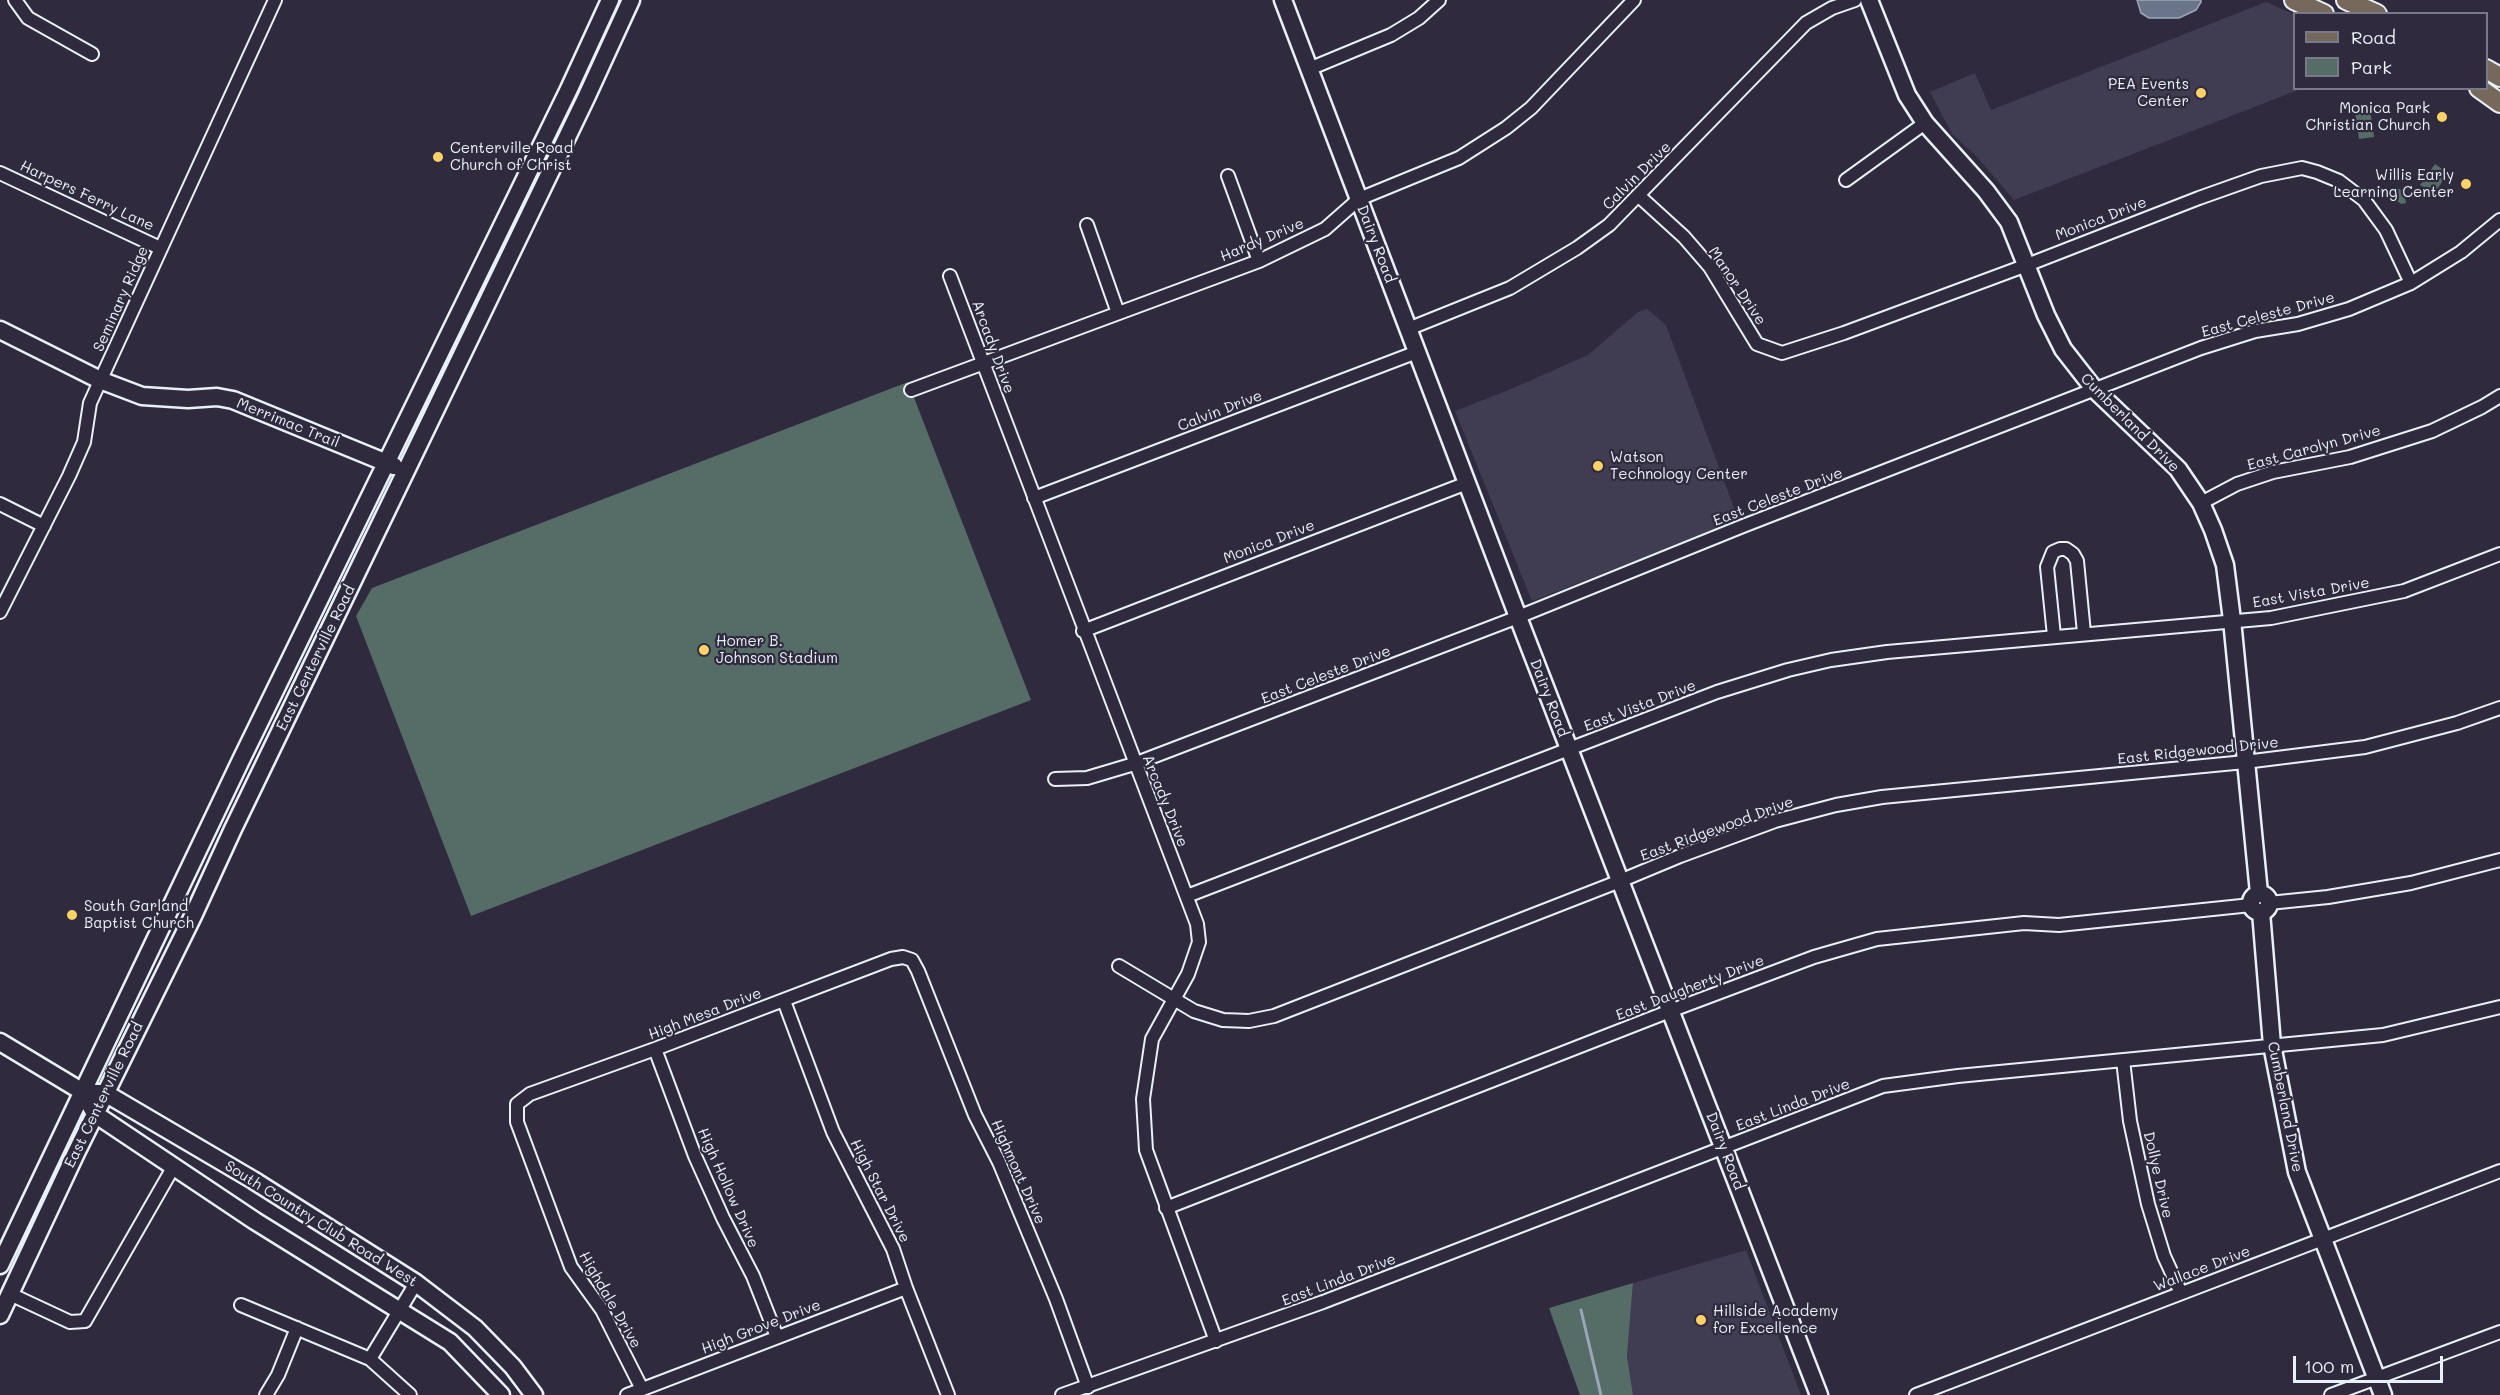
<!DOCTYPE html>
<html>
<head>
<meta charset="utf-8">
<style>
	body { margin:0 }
	#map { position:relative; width:2500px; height:1395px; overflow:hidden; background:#2f2a3d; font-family:Mali,sans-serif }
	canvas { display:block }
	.legend { position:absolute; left:2293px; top:12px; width:195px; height:78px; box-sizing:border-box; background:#2f2a3d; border:2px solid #797a88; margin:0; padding:8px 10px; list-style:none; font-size:18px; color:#e8f1f8 }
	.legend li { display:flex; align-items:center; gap:12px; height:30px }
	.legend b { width:30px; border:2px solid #797a88 }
	.scale { position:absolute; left:2293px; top:1356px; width:150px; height:27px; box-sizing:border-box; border:3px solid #e8f1f8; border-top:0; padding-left:8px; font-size:18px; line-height:21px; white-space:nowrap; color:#e8f1f8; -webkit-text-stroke:4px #2f2a3d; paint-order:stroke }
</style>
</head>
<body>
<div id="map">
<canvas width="2500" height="1395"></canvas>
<ul class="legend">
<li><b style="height:8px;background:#76695c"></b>Road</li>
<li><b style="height:16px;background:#566c67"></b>Park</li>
</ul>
<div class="scale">100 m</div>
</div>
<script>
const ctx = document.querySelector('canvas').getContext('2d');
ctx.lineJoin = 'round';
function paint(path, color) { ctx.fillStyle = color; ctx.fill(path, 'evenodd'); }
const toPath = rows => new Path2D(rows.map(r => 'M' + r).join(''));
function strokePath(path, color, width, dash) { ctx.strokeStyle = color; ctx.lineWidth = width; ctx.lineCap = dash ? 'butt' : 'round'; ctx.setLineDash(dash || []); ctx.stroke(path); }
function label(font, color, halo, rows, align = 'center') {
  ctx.font = font + ' Mali,sans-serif'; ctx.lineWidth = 4.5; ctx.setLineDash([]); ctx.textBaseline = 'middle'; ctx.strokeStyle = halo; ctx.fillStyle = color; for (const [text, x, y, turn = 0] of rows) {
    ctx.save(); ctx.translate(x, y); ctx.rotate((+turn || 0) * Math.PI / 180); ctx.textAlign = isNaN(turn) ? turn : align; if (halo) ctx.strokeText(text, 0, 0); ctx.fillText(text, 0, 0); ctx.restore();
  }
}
paint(toPath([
	[2266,2,2294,14,2294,88,2301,89,2014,200,1976,156,1952,134,1930,92,1975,73,1991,110],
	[1647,309,1666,325,1739,521,1532,601,1455,411,1511,389,1588,355,1638,312],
	[1746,1250,1801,1395,1633,1395,1627,1356,1633,1283]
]), '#403c51');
paint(toPath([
	[2370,109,2374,137,2359,139,2355,111],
	[2435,164,2448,173,2434,194,2420,185],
	[2398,188,2404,192,2406,203,2401,204,2393,198,2393,191],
	[908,382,1031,700,471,916,356,616,372,588],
	[1633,1283,1627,1356,1633,1395,1580,1395,1549,1308]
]), '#566c67');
const water = toPath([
	[2137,0,2201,0,2201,2,2196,10,2179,18,2149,18,2141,13,2137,0]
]);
paint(water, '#6a748b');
strokePath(water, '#9ca6b7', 1.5);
strokePath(toPath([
	[1581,1310,1601,1395]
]), '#9ca6b7', 3);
const street = toPath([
	[15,0,28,18,92,54],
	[1309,69,1391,35,1419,18,1439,0],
	[0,173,160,248],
	[1228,176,1259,261],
	[1846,180,1925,123],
	[1639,196,1684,237,1710,267,1757,344,1782,353,1844,333,2027,265,2199,198,2261,176,2302,168,2317,172,2339,181,2364,200,2386,230,2411,283],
	[1087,225,1118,313],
	[950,276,1197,924,1199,942,1188,974,1152,1039,1143,1099,1146,1150,1216,1341],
	[1408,329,1510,288,1577,248,1609,225,1806,23,1832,8,1855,0],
	[911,390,1259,261,1325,229,1359,199,1459,158,1506,128,1531,108,1634,0],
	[1034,498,1417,352],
	[2201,503,2237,484,2273,472,2350,457,2432,431,2482,407,2500,396],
	[0,504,44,526],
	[0,612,69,476,84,442,90,403,275,0],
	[1083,631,1467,483],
	[2054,636,2047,567,2053,552,2060,549,2066,549,2073,554,2077,561,2084,633],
	[1055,779,1087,778,1134,764,1518,617,1743,526,2201,348,2255,331,2298,324,2349,309,2411,283,2461,252,2500,220],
	[1187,896,1717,692,1788,670,1831,660,1887,652,2271,618,2404,591,2500,554],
	[2269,903,2328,897,2411,883,2500,860],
	[1119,966,1194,1011,1223,1020,1249,1021,1274,1016,1620,881,1680,856,1775,821,1836,805,1882,797,2245,762,2365,747,2457,723,2500,708],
	[784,1001,833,1132,893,1249,906,1288,948,1395],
	[655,1049,695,1156,723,1218,753,1276,777,1337],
	[2123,1060,2130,1121,2148,1204,2164,1256,2181,1293],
	[1166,1208,1670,1011,1814,957,1877,939,2024,923,2059,925,2251,905],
	[10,1294,70,1322,85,1321,174,1166],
	[241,1305,370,1359,410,1395],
	[370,1359,416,1283],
	[642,1389,602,1310,571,1267,517,1122,517,1104,530,1094,655,1049,891,959,903,957,912,960,918,971,975,1115,999,1162,1056,1299,1088,1387],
	[266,1395,278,1375,297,1328],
	[627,1395,906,1288],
	[1062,1395,1323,1302,1883,1086,1958,1076,2383,1035,2500,1007],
	[1916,1395,2500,1171],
	[2331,1395,2500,1332]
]);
const secondary = toPath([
	[1283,0,1518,617,1819,1395],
	[1869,0,1907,95,1925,123,1986,191,2009,222,2046,315,2063,349,2095,390,2178,469,2201,503,2213,530,2225,565,2232,620,2259,893],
	[0,330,100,380,142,396,188,399,217,397,233,400,394,466],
	'2251 903a9 9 0 1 1 18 0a9 9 0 1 1-18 0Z',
	[2261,912,2272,1045,2297,1172,2383,1395],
	[0,1042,83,1092,95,1114,255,1221,450,1342,501,1395],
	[94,1093,105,1093,253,1180,416,1283,475,1328,513,1367,534,1395],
	[0,1265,241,760,569,89,610,0],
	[0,1315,76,1153,193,916,233,829,586,98,631,0]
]);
const primary = toPath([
	[2294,0,2324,14],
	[2346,0,2377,14],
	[2486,69,2500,77],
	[2479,88,2500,103]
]);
strokePath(street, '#e8f1f8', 16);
strokePath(secondary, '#e8f1f8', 21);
strokePath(primary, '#e8f1f8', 22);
strokePath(street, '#2f2a3d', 12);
strokePath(secondary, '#2f2a3d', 16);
strokePath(primary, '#76695c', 18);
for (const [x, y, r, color] of [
	[2201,93,6,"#ffd166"],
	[2442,117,6,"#ffd166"],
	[438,157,6,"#ffd166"],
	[2466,184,6,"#ffd166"],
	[1598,466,6,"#ffd166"],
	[704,650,6,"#ffd166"],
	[72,915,6,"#ffd166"],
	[1701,1320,6,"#ffd166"]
]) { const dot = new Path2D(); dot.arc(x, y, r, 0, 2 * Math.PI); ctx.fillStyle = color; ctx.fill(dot); strokePath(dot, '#2f2a3d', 2); }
label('15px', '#e8f1f8', '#2f2a3d', [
	["PEA Events",2189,84,"right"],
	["Center",2189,101,"right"],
	["Monica Park",2430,108,"right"],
	["Christian Church",2430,125,"right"],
	["Centerville Road",450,148],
	["Church of Christ",450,165],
	["Willis Early",2454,175,"right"],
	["Learning Center",2454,192,"right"],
	["Watson",1610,457],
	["Technology Center",1610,474],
	["Homer B.",716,641],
	["Johnson Stadium",716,658],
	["South Garland",84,906],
	["Baptist Church",84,923],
	["Hillside Academy",1713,1311],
	["for Excellence",1713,1328]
], 'left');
label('15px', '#e8f1f8', '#2f2a3d', [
	["Calvin Drive",1637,176,-45],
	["Harpers Ferry Lane",87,196,25],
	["Monica Drive",2101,219,-21],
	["Hardy Drive",1262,240,-23],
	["Dairy Road",1376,244,69],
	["Manor Drive",1737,286,56],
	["Seminary Ridge",121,299,-66],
	["East Celeste Drive",2268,315,-15],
	["Arcady Drive",993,347,70],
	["Calvin Drive",1220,411,-21],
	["Merrimac Trail",288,423,22],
	["Cumberland Drive",2130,423,45],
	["East Carolyn Drive",2314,448,-15],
	["East Celeste Drive",1778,497,-21],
	["Monica Drive",1269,542,-21],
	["East Vista Drive",2311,593,-10],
	["East Centerville Road",316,658,-64],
	["East Celeste Drive",1326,675,-21],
	["Dairy Road",1549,698,69],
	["East Vista Drive",1640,706,-21],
	["East Ridgewood Drive",2198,751,-6],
	["Arcady Drive",1165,801,68],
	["East Ridgewood Drive",1717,829,-20],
	["East Daugherty Drive",1690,988,-21],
	["High Mesa Drive",705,1014,-21],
	["East Centerville Road",104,1095,-64],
	["East Linda Drive",1793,1105,-21],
	["Cumberland Drive",2285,1107,79],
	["Dairy Road",1725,1151,69],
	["Highmont Drive",1018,1172,66],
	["Dollye Drive",2158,1175,77],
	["High Hollow Drive",728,1188,66],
	["High Star Drive",880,1191,63],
	["South Country Club Road West",321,1224,32],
	["Wallace Drive",2202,1269,-21],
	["East Linda Drive",1339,1280,-21],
	["Highdale Drive",610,1300,60],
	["High Grove Drive",761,1327,-21]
]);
</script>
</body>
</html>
